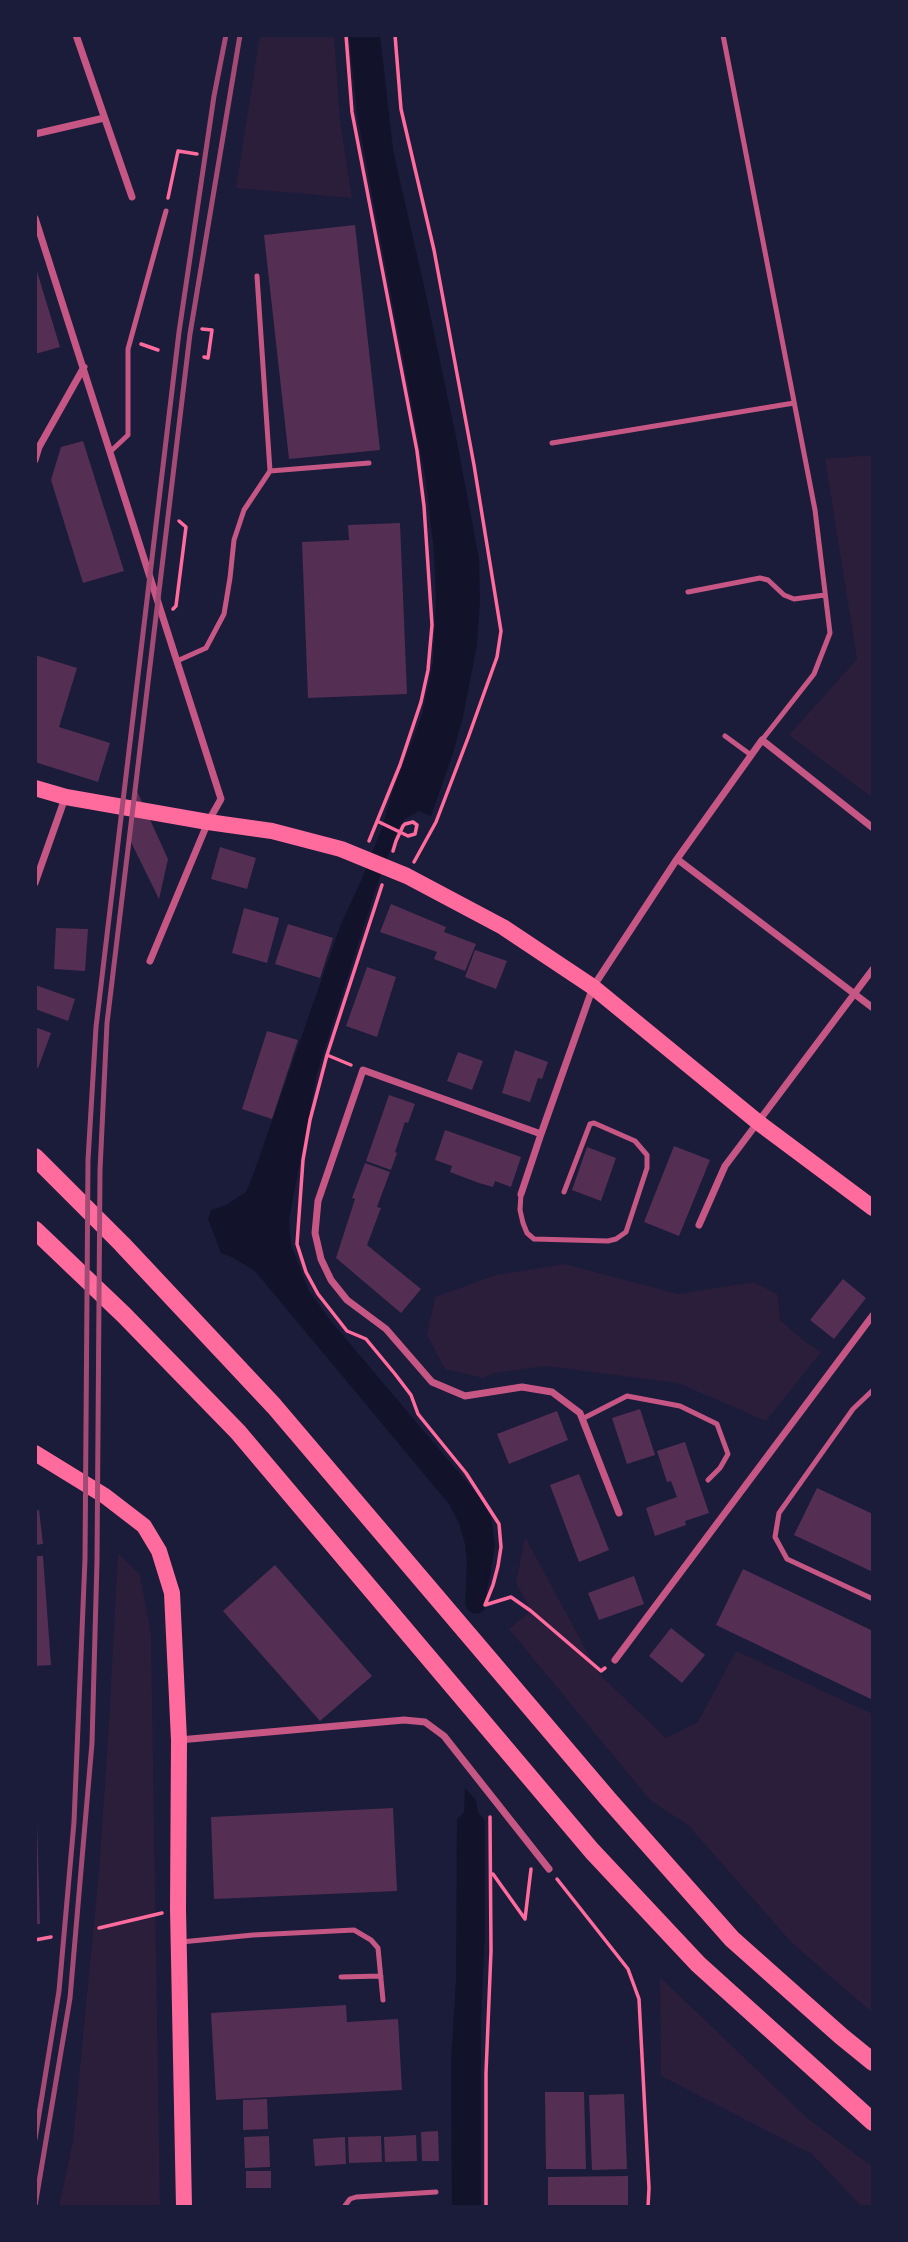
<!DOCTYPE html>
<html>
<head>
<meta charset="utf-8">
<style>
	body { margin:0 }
	#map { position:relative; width:908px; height:2242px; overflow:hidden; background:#1b1b3a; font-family:Poppins,sans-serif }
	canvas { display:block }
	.frame { position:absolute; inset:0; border:37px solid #1b1b3a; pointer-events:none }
</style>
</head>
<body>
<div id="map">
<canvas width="908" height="2242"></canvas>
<div class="frame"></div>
</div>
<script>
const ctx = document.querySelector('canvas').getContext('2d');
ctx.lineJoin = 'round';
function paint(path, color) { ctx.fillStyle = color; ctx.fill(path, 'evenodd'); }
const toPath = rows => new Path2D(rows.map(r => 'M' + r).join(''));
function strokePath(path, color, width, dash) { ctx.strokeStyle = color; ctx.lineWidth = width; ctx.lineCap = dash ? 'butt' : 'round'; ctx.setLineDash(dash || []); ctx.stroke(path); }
paint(toPath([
	[260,35,334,35,340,120,352,198,236,188],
	[873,455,873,798,789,735,857,659,825,459],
	[565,1264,678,1294,754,1282,778,1295,780,1320,804,1341,821,1352,766,1421,678,1383,545,1366,495,1373,483,1378,445,1369,427,1335,435,1297,496,1275],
	[525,1537,599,1674,666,1738,698,1722,736,1651,873,1714,873,2013,792,1943,688,1825,650,1800,509,1629,531,1611,516,1583],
	[118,1553,140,1575,151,1634,160,2207,59,2207,73,2140,99,1871,109,1723],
	[660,1977,807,2118,873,2167,873,2207,862,2207,812,2154,661,2076]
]), '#2a1e3b');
paint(toPath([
	[349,35,380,35,393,150,428,304,457,442,479,559,480,600,477,644,463,717,453,753,431,816,419,811,405,819,399,826,376,888,317,1073,293,1198,289,1221,291,1245,309,1291,330,1320,454,1467,479,1496,491,1517,495,1545,489,1582,483,1603,470,1588,465,1544,459,1523,449,1504,255,1271,232,1257,221,1253,208,1219,211,1210,226,1205,246,1192,252,1178,341,924,361,881,382,828,392,793,422,715,433,663,436,597,434,552,426,481,357,114],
	[465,1788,476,1800,478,1812,485,1821,485,1932,481,2017,481,2207,452,2207,451,2064,456,1981,457,1819,464,1812]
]), '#12122b');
strokePath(toPath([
	[476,1603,477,1567]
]), '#12122b', 21);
paint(toPath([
	[355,225,380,450,289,459,264,235],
	[35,265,60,347,35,354],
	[83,441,124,571,83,583,51,480,61,447],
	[400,523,407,694,308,698,302,542,349,540,348,525],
	[35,655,77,668,59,727,110,743,98,782,35,762],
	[136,789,168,859,159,899,130,840],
	[220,847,256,858,247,889,211,879],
	[391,904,446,927,444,932,476,944,465,971,434,959,437,952,380,932],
	[244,908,279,918,267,963,232,953],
	[288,924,333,938,320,978,275,964],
	[56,928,88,929,85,971,54,969],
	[475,950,507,961,496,989,465,977],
	[367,967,396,977,377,1037,346,1026],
	[35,985,75,999,68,1021,35,1009],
	[35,1027,51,1033,38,1068,35,1067],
	[267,1031,298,1040,272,1119,242,1109],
	[515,1050,548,1062,542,1079,538,1078,530,1102,502,1093],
	[458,1052,483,1061,472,1090,447,1081],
	[389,1095,415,1104,408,1123,405,1122,395,1152,397,1153,391,1170,366,1161],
	[445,1130,521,1157,511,1187,495,1181,493,1187,479,1183,450,1172,452,1166,435,1160],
	[674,1146,710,1160,679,1236,644,1222],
	[587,1147,616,1158,601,1201,572,1190],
	[365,1163,390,1172,377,1207,381,1208,367,1245,421,1289,401,1313,336,1258,355,1199,352,1198],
	[843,1279,866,1298,834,1339,810,1320],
	[640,1409,655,1455,627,1464,612,1418],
	[557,1411,568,1440,509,1464,497,1434],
	[685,1442,709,1513,685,1521,686,1525,655,1536,646,1508,677,1497,671,1481,667,1482,657,1451],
	[579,1474,609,1550,579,1562,550,1485],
	[817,1488,873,1514,873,1572,794,1535],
	[39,1510,43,1544,35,1545,35,1511],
	[35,1556,43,1556,51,1665,35,1666],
	[275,1565,372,1676,320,1721,223,1611],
	[743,1569,873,1631,873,1700,716,1625],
	[634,1576,644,1604,599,1620,588,1593],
	[671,1628,705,1655,682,1683,649,1656],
	[393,1808,397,1891,214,1899,211,1817],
	[35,1822,37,1822,40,1924,35,1924],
	[346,2005,347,2022,398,2019,402,2090,216,2100,211,2013],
	[545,2092,584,2092,586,2169,546,2169],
	[624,2094,627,2169,592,2170,589,2095],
	[267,2099,268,2129,243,2130,243,2100],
	[438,2131,439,2161,422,2161,421,2132],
	[416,2135,417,2161,385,2162,384,2137],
	[269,2136,270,2167,245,2168,244,2137],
	[381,2136,382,2162,349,2163,348,2137],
	[345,2137,346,2164,315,2166,313,2139],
	[246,2171,271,2171,271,2188,246,2188],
	[628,2176,628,2207,548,2207,548,2177]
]), '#542f53');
strokePath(toPath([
	[346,35,352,112,417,451,424,506,432,625,428,670,421,702,400,765,369,841],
	[395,35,401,109,434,250,474,465,501,631,497,657,468,738,436,822,414,862],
	[168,198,178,151,197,154],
	[202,329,212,330,208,358,204,357],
	[141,344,158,350],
	[173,609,176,606,186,527,179,521],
	[377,821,404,834,408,836,415,834,417,825,413,822,405,824,403,826,396,841,393,851],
	[382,885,327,1055,310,1120,303,1160,297,1244,306,1272,318,1294,347,1331,366,1339,395,1374,411,1395,418,1414,466,1473,499,1524,501,1547,498,1566,493,1585,485,1605],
	[327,1055,351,1065],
	[485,1605,511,1597,531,1611,601,1671,605,1668],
	[493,1874,525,1919,531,1869],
	[557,1879,628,1969,639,1999,649,2188,648,2207],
	[99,1928,162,1913],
	[35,1940,51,1937],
	[486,2207,486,2073,491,1951,490,1817]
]), '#ff6b9d', 3.5);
strokePath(toPath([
	[723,35,815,510,830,633,814,674,762,740],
	[552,443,794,403],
	[111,451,128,435,128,349,166,211],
	[270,471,369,463],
	[688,592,760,578,768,580,784,595,794,599,825,595],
	[177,661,206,648,224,614,230,578,234,540,244,510,270,471,257,276],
	[725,736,751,755],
	[521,1194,520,1210,523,1223,527,1233,534,1239,608,1241,616,1239,626,1232,647,1168,647,1155,635,1141,594,1123,590,1124,564,1192],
	[873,1390,853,1409,779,1513,775,1537,787,1559,873,1599],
	[582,1419,627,1396,680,1406,717,1424,728,1454,720,1468,708,1480],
	[181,1942,253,1935,354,1930,371,1940,378,1948,383,2000],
	[341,1977,381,1976],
	[344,2207,350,2199,356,2197,436,2192]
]), '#c65784', 5);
strokePath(toPath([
	[76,35,132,197],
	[35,134,104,118],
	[35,218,221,799,208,822,150,961],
	[35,460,39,447,84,367],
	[677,859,873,1008],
	[35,883,65,798],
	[521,1194,541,1134],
	[699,1225,725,1166,873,969],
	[619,1513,580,1413,552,1392,522,1387,465,1396,432,1382,386,1329,347,1300,331,1280,321,1259,315,1233,318,1201,363,1070,541,1134,593,987,677,859,762,740,873,828],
	[615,1660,873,1315],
	[179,1740,404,1720,425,1722,444,1736,549,1869]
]), '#c65784', 7);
strokePath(toPath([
	[35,788,66,797,208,822,272,831,341,849,407,876,503,927,593,987,759,1123,873,1208],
	[35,1453,105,1496,144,1526,159,1551,172,1593,179,1740,178,1909,184,2207]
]), '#ff6b9d', 16);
strokePath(toPath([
	[35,1157,122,1244,274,1406,609,1800,732,1939,841,2036,873,2062],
	[35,1230,124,1315,238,1432,592,1851,698,1964,873,2122]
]), '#ff6b9d', 18);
strokePath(toPath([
	[35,2139,59,1991,74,1822,85,1559,88,1160,96,1027,179,332,214,96,226,35],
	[35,2206,70,1998,92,1743,97,1561,100,1170,107,1023,190,334,240,35]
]), '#a44b75', 5);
</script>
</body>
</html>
